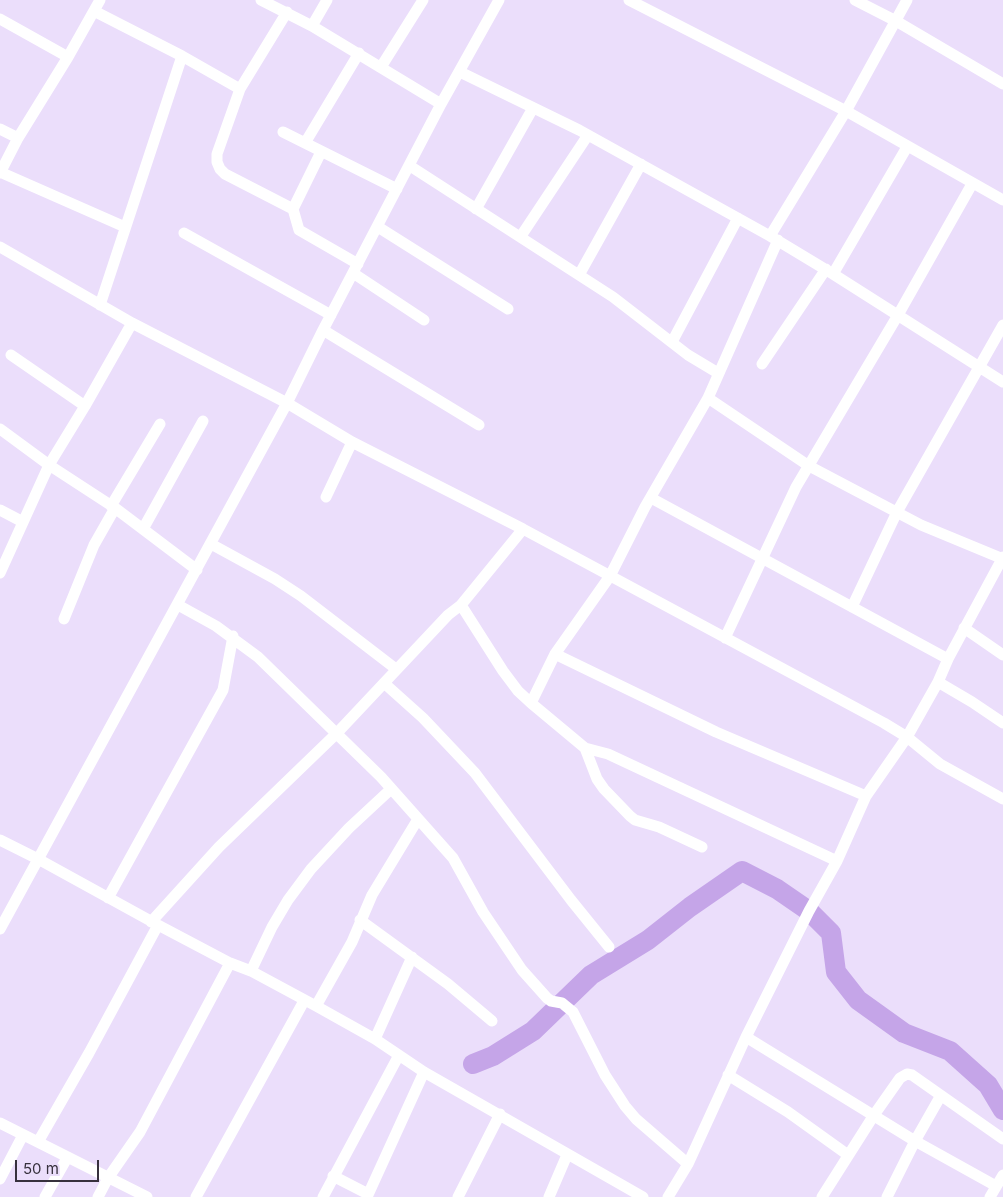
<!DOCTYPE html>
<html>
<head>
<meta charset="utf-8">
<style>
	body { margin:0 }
	#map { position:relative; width:1003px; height:1197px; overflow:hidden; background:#ebdefb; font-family:Inter,sans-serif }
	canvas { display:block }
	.scale { position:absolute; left:15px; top:1160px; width:84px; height:22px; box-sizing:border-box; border:2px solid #37313d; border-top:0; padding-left:6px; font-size:15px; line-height:18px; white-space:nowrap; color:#37313d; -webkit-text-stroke:4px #ebdefb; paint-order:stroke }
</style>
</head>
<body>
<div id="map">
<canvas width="1003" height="1197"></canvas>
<div class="scale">50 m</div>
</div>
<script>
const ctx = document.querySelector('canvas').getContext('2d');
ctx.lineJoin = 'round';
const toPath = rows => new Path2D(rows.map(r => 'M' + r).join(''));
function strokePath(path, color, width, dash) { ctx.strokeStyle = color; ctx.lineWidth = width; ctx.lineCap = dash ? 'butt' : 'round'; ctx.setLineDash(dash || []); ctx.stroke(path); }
strokePath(toPath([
	[473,1064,493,1056,533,1031,591,975,648,940,690,907,742,871,777,889,809,911,831,933,836,972,858,1000,904,1033,950,1051,988,1085,1003,1110]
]), '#c5a5e8', 20);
strokePath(toPath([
	[261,0,312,26,441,104],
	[629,0,846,111,1003,200],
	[855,0,896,21,1003,84],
	[94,11,182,56,240,89],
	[287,12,240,89,217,154,217,162,220,169,225,174,293,209,299,230,358,264],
	[0,19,68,57],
	[312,26,327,0],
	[381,67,423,0],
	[460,72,579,130,770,236,833,274,1003,382],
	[0,129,18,138],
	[283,132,397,189],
	[305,143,359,53],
	[410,166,613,297,688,355,718,373],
	[0,172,125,227],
	[0,173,18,138,68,57,100,0],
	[293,209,321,152],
	[476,209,533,108],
	[378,227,508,309],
	[184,233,331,315],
	[521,236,588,135],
	[770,236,846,111,907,0],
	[778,240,708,398,645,507,610,576,555,654,531,703,585,748,608,754,837,861],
	[0,247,132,323,287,403,352,442,523,529,884,723,907,737,940,764,1003,799],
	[353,273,424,320],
	[833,274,907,147],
	[579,275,641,164],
	[100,305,182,56],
	[323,330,479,425],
	[672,342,738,218],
	[11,355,85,406],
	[762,364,826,269],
	[708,398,809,466,921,525,1003,559],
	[0,429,49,465,85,406,132,323],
	[326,497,352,442],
	[651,498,948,659],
	[111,506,160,424],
	[0,510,23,522],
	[143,529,203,421],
	[211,544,275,579,301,596,396,669],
	[0,573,49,465,115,508,197,570],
	[178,605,216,626,258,657,381,777,453,858,483,912,522,970,547,998,551,1001,562,1003,573,1012,605,1075,625,1106,636,1119,688,1164],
	[461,605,503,671,518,691,531,703],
	[852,607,897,512,1003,325],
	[64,619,94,545,115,508],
	[964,628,1003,655],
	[725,638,796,487,898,315,972,184],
	[555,654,716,732,866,796],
	[938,682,972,702,1003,723],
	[384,683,423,718,475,773,571,900,609,947],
	[585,748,597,779,604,789,630,816,635,820,659,827,702,847],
	[0,840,38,859,158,925,230,963,251,971,316,1006,375,1039,424,1072,643,1197],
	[108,898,223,690,233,636],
	[360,920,448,984,492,1021],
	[151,922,219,847,337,733,448,615,461,605,523,529],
	[0,929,287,403,323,330,441,104,499,0],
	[251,971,272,927,288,900,311,869,349,828,391,789],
	[316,1006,352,942,372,895,418,819],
	[746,1037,915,1141,996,1186],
	[375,1039,412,957],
	[728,1075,788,1112,848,1155],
	[0,1123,147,1197],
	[38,1142,89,1053,158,925],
	[333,1176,368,1194],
	[0,1179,23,1135],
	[45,1197,67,1158],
	[98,1197,108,1178,140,1132,230,963],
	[196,1197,304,1001],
	[323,1197,399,1055],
	[367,1197,424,1072],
	[458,1197,500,1114],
	[549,1197,567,1155],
	[668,1197,688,1164,746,1037,809,911,837,861,866,796,907,737,938,682,948,659,1003,557],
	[822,1197,874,1115,900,1078,907,1074,912,1075,1003,1139],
	[887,1197,915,1141,940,1097],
	[990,1197,1003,1175]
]), '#fff', 11);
</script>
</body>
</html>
